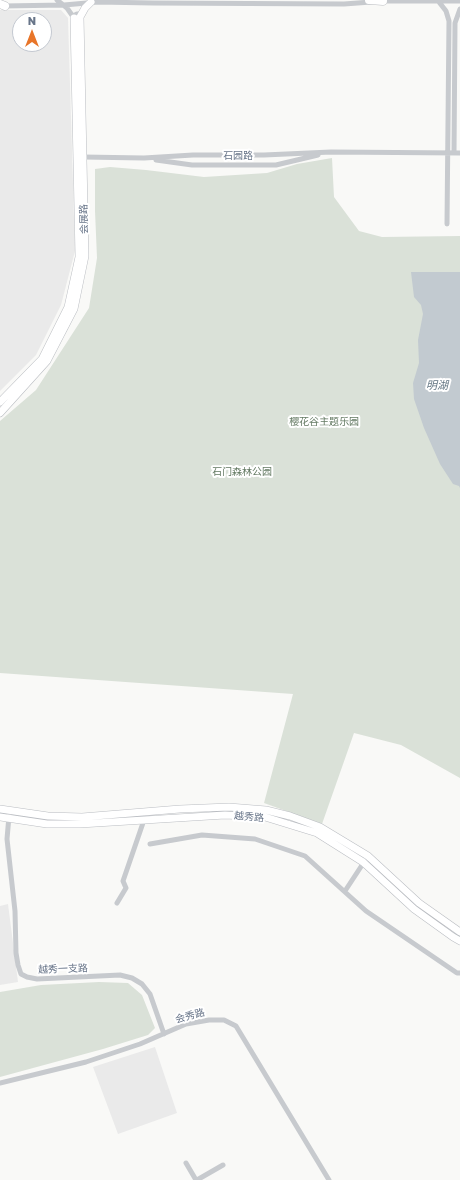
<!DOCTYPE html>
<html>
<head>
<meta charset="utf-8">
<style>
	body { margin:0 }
	#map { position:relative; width:460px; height:1180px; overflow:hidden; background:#f9f9f7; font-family:"Golos Text",sans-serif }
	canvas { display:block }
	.north { position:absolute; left:12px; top:12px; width:40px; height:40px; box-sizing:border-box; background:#fff; border:1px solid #c3c8d0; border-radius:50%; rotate:0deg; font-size:11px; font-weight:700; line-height:16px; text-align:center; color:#687589 }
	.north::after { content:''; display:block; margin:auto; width:14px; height:18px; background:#e87529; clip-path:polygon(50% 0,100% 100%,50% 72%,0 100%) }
</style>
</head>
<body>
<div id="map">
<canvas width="460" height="1180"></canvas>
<div class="north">N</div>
</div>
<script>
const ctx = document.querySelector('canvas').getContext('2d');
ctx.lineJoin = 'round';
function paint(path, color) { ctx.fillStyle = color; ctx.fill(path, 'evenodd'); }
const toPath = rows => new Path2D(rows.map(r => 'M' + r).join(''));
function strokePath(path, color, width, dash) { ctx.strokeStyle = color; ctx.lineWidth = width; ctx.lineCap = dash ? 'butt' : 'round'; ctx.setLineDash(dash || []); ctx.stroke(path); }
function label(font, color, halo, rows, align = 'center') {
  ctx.font = font + ' "Golos Text","Noto Sans SC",sans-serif'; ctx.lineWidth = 4; ctx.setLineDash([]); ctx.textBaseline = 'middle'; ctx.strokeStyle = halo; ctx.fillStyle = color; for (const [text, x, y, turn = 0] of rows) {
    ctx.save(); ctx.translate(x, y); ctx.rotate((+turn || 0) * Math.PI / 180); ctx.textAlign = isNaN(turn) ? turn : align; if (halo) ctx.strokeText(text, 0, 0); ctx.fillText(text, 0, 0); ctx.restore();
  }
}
paint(toPath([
	[0,10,61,10,68,18,75,251,61,305,36,355,0,391],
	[20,20,44,20,44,44,20,44],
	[8,904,18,982,0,985,0,906],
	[155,1047,177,1113,118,1134,93,1067]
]), '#eaeaea');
paint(toPath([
	[332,158,334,197,359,231,382,237,460,236,460,778,401,745,354,733,322,824,264,803,293,694,0,673,0,421,36,390,89,308,97,258,95,211,95,169,110,167,146,170,204,177,267,173,297,164],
	[99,982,128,983,142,995,155,1028,148,1035,103,1049,0,1077,0,992,41,985]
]), '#dae1d8');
paint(toPath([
	[411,272,460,272,460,488,459,486,453,484,440,464,424,428,414,399,413,383,419,363,418,340,423,314,421,305,414,297]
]), '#c2cad0');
const major = toPath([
	[0,402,42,359,68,307,79,257,74,18],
	[0,413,47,361,74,309,85,256,80,17,85,8,91,2],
	[0,809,48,816,82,817,180,809,229,807,266,810,290,816,320,827,368,856,419,903,460,932],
	[0,817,47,824,80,824,225,815,265,817,317,833,363,862,414,909,453,937,460,941]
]);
const highway = toPath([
	[369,0,383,1],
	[0,4,5,6]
]);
strokePath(major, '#babdc2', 8);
strokePath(highway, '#babcc0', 9);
strokePath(toPath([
	[57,0,67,8,74,18,75,15,77,14,79,14,80,17],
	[381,1,460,1],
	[439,2,446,11,449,21,447,224],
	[3,6,64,5,98,2,153,3,344,4,371,2],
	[454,153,455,23,460,9],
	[83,157,144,158,193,155,264,155,331,152,460,153],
	[156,160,192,165,276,165,318,155],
	[9,816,7,839,15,911,16,953,18,965,21,974,27,977,37,979,120,975,132,978,142,984,150,994,164,1034],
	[150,844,202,835,255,839,305,856,366,911,457,973,460,973],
	[345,891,368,856],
	[117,903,126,888,123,881,144,820],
	[0,1083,86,1062,140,1044,186,1024,209,1020,224,1020,236,1026,329,1180],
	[186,1163,196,1180],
	[197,1180,223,1165]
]), '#c7cace', 5);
strokePath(major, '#fff', 7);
strokePath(highway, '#fff', 8);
label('10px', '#687589', '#fff', [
	["石园路",238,156],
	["会展路",84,219,-91],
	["越秀路",249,817,5],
	["越秀一支路",63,969,-2],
	["会秀路",190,1016,-15]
]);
label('10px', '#647a63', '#fff', [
	["樱花谷主题乐园",324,422],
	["石门森林公园",242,472]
]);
label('italic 11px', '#637683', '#fff', [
	["明湖",437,386]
]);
</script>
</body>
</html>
